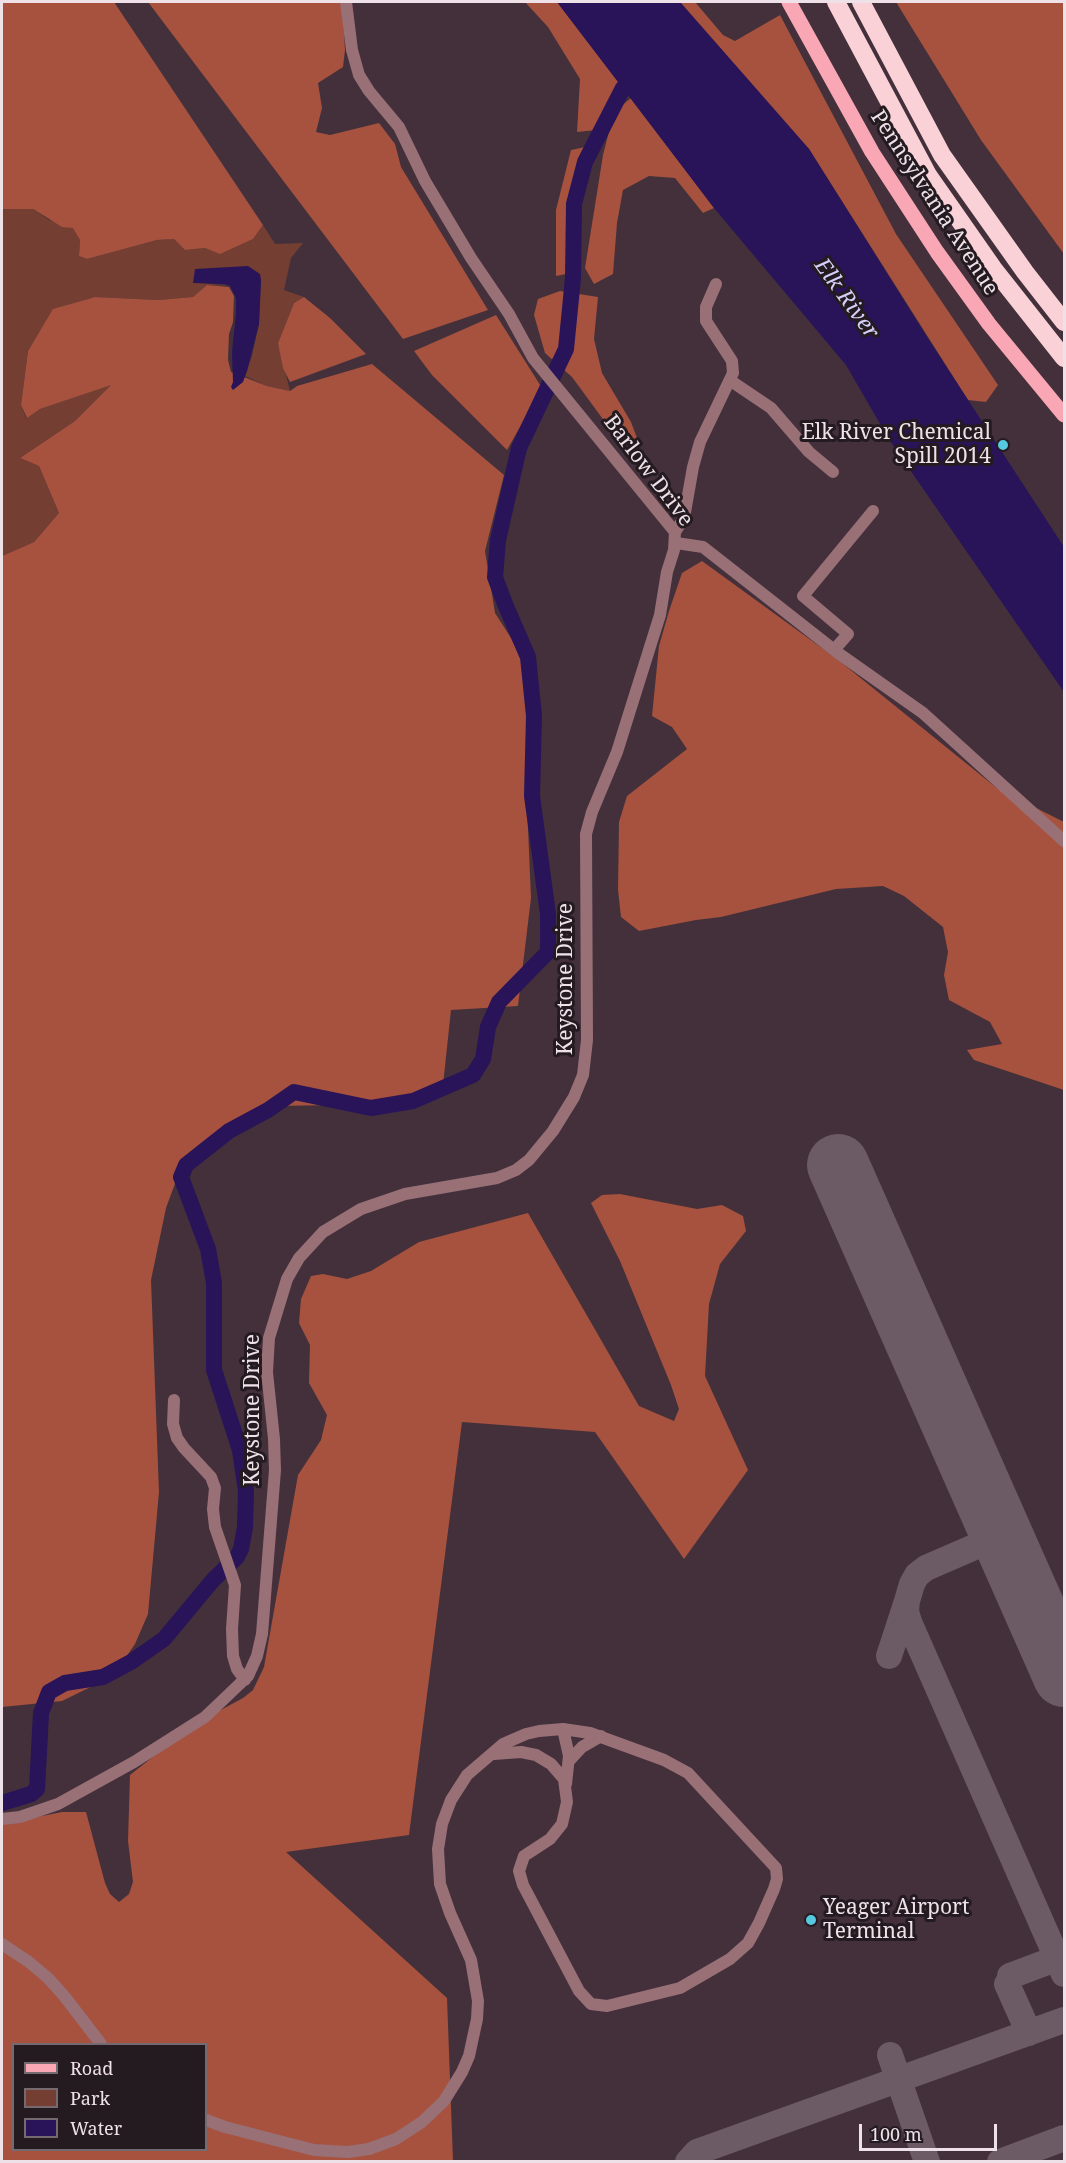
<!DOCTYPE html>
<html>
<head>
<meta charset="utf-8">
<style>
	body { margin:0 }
	#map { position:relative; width:1066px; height:2163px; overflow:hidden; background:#43303b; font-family:"Noto Serif",serif }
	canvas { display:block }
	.frame { position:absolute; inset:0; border:3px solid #eee1e8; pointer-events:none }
	.legend { position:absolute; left:12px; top:2043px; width:195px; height:108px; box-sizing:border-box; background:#241b20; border:2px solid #756a70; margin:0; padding:8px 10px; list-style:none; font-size:18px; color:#eee1e8 }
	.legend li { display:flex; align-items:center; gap:12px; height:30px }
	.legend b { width:30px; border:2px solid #756a70 }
	.scale { position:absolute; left:859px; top:2124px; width:138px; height:27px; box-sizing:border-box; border:3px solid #eee1e8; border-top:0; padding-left:8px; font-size:18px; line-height:21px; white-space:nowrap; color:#eee1e8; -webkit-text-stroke:4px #241b20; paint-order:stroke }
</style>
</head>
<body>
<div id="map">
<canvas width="1066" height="2163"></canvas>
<div class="frame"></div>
<ul class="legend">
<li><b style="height:8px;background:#f9a7b5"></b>Road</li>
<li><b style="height:16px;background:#743f32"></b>Park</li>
<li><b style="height:16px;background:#291359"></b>Water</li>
</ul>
<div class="scale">100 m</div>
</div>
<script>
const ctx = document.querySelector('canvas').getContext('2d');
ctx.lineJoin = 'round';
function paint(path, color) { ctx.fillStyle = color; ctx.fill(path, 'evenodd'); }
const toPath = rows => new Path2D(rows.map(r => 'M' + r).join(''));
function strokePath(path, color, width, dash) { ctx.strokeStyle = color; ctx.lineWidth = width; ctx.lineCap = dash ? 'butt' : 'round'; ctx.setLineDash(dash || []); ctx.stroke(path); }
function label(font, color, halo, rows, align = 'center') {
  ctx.font = font + ' "Noto Serif",serif'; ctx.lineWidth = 6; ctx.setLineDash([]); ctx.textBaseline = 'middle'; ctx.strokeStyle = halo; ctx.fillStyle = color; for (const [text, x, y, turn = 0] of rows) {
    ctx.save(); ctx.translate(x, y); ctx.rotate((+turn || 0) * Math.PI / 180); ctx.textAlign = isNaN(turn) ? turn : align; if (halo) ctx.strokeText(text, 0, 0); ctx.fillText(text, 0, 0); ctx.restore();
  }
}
paint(toPath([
	[2,209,33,209,49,220,74,228,80,240,79,256,87,259,157,240,174,239,185,250,205,248,221,253,253,239,263,225,275,244,303,243,291,258,284,290,304,297,294,303,278,343,290,391,267,386,245,376,252,356,259,324,261,280,193,282,230,286,207,285,193,297,158,300,95,297,54,309,28,351,21,405,26,418,40,409,112,384,75,421,20,458,39,466,59,513,34,542,2,556]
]), '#743f32');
paint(toPath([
	[2,2,114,2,263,225,253,239,220,254,205,248,185,250,174,239,157,240,87,259,79,256,80,240,73,228,62,227,33,209,2,209],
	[148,2,342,2,345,50,343,67,318,83,322,108,316,132,330,135,379,123,395,144,401,167,488,310,403,339],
	[525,2,557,2,620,84,596,130,577,132,580,79,548,27],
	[680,2,695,2,723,35,735,41,780,15,896,234,998,385,986,402,968,400,809,149],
	[896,2,1064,2,1064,254,981,140],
	[631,98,714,208,703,213,675,178,649,176,623,190,617,223,613,274,594,284,585,268,603,155,614,112],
	[590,146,572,190,569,227,571,273,556,276,556,210,571,150],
	[207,285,229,287,234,296,233,322,229,334,228,360,231,372,267,386,290,391,297,386,372,364,504,475,485,551,495,613,520,652,530,700,527,805,531,898,518,1006,451,1010,443,1085,389,1110,342,1105,268,1106,229,1129,180,1170,166,1208,151,1280,159,1492,148,1614,135,1644,113,1676,62,1701,2,1707,2,556,34,542,59,513,39,466,20,458,75,421,111,385,40,409,27,418,21,405,28,351,53,309,95,297,158,300,193,297],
	[560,291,598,297,594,339,602,373,631,422,640,446,632,447,605,422,572,377,545,353,534,315,538,299],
	[304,297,330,318,366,354,290,382,283,368,278,343,294,303],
	[496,315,542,388,507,450,432,375,414,351],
	[702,561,837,659,998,789,1064,822,1064,1090,974,1060,967,1050,1002,1044,990,1022,949,1000,944,975,948,952,943,927,904,896,883,886,836,889,721,917,696,920,639,931,621,917,618,890,619,822,627,796,687,749,672,727,652,716,659,646,669,611,682,573],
	[620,1194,697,1209,722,1205,743,1216,746,1231,720,1264,709,1304,705,1376,748,1470,684,1559,595,1432,462,1422,409,1835,286,1852,447,1998,453,2161,2,2162,2,1824,62,1812,86,1812,105,1883,110,1894,119,1902,129,1894,133,1882,128,1841,130,1775,193,1725,243,1698,253,1690,264,1667,298,1475,321,1440,327,1415,309,1383,310,1345,299,1323,301,1299,311,1276,323,1274,347,1279,371,1271,419,1242,528,1213,639,1406,674,1421,679,1409,671,1385,620,1261,591,1203,602,1195],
	[14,2044,206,2044,206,2150,14,2150]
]), '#a6523e');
paint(toPath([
	[557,2,680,2,809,149,927,337,1064,547,1064,692,890,441,846,365,714,208],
	[248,266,260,274,261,280,259,324,247,371,243,382,233,390,231,387,233,382,232,352,236,313,236,298,230,286,224,284,193,283,195,269]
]), '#291359');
strokePath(toPath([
	[2,1803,31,1794,37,1789,41,1713,49,1692,65,1683,103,1677,131,1662,164,1639,213,1580,237,1557,241,1549,245,1527,246,1491,240,1450,214,1370,214,1283,208,1249,181,1177,186,1165,229,1131,268,1110,294,1092,371,1108,413,1101,473,1075,483,1059,488,1027,499,1002,548,952,548,914,532,796,534,716,528,657,505,604,495,577,498,540,519,448,566,349,573,278,574,204,585,162,623,88]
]), '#291359', 16);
strokePath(toPath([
	[1002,1535,926,1568,917,1575,912,1584,907,1601,906,1611,909,1622,1064,1974],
	[889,1656,906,1604],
	[1010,1976,1058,1958],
	[1007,1984,1029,2033],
	[890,2055,927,2162],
	[688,2162,697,2152,1064,2020],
	[1000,2162,1064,2138]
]), '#6c5a64', 26);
strokePath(toPath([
	[838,1165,1064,1676]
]), '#6c5a64', 62);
strokePath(toPath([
	[731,381,771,408,809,452,833,472],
	[675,532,684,518,693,467,700,442,733,373,732,361,706,321,706,307,716,284],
	[676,543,703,547,838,653,923,713,1064,841],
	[834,650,848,634,803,596,873,511],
	[174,1400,173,1424,177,1438,184,1448,211,1477,215,1488,213,1509,215,1527,235,1585,232,1629,233,1656,237,1669,245,1680],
	[563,1729,569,1756,566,1784],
	[569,1761,582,1747,601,1736],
	[2,1819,20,1817,58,1804,134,1762,205,1717,248,1676,257,1656,262,1634,275,1470,274,1439,267,1372,269,1338,287,1279,299,1258,323,1232,361,1209,405,1194,497,1178,516,1170,529,1160,553,1131,574,1097,583,1075,587,1040,586,834,592,812,617,752,660,615,667,572,674,550,675,532,533,358,509,314,471,258,425,181,399,127,369,91,359,75,352,50,346,2],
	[2,1944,29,1962,48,1978,65,1997,101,2044],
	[206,2120,225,2127,314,2150,348,2152,369,2149,396,2139,422,2122,444,2101,462,2072,469,2056,477,2019,478,2001,471,1960,450,1913,440,1884,438,1849,442,1824,451,1800,467,1775,503,1744,526,1734,539,1731,563,1729,590,1733,664,1760,688,1773,776,1868,777,1879,774,1889,759,1923,748,1943,730,1959,680,1988,607,2006,591,2004,579,1991,523,1885,519,1871,524,1856,550,1839,562,1824,567,1802,564,1779,551,1764,536,1755,521,1752,494,1754]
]), '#987076', 12);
strokePath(toPath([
	[789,2,872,152,937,252,989,324,1064,415]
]), '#f9a7b5', 15);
strokePath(toPath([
	[836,2,928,175,993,268,1064,358],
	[861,2,942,155,1025,272,1064,322]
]), '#f9d1d7', 18);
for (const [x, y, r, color] of [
	[1003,445,6,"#56c9e1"],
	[811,1920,6,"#56c9e1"]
]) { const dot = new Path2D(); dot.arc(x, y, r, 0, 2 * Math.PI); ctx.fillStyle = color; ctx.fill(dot); strokePath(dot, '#241b20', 2); }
label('21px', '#eee1e8', '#241b20', [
	["Pennsylvania Avenue",934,203,57],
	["Barlow Drive",648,471,53],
	["Keystone Drive",566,979,-90],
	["Keystone Drive",253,1410,-90]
]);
label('21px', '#eee1e8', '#241b20', [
	["Elk River Chemical",991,433],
	["Spill 2014",991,457],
	["Yeager Airport",823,1908,"left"],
	["Terminal",823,1932,"left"]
], 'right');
label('italic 22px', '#d4cff9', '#241b20', [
	["Elk River",846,299,54]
]);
</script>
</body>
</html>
